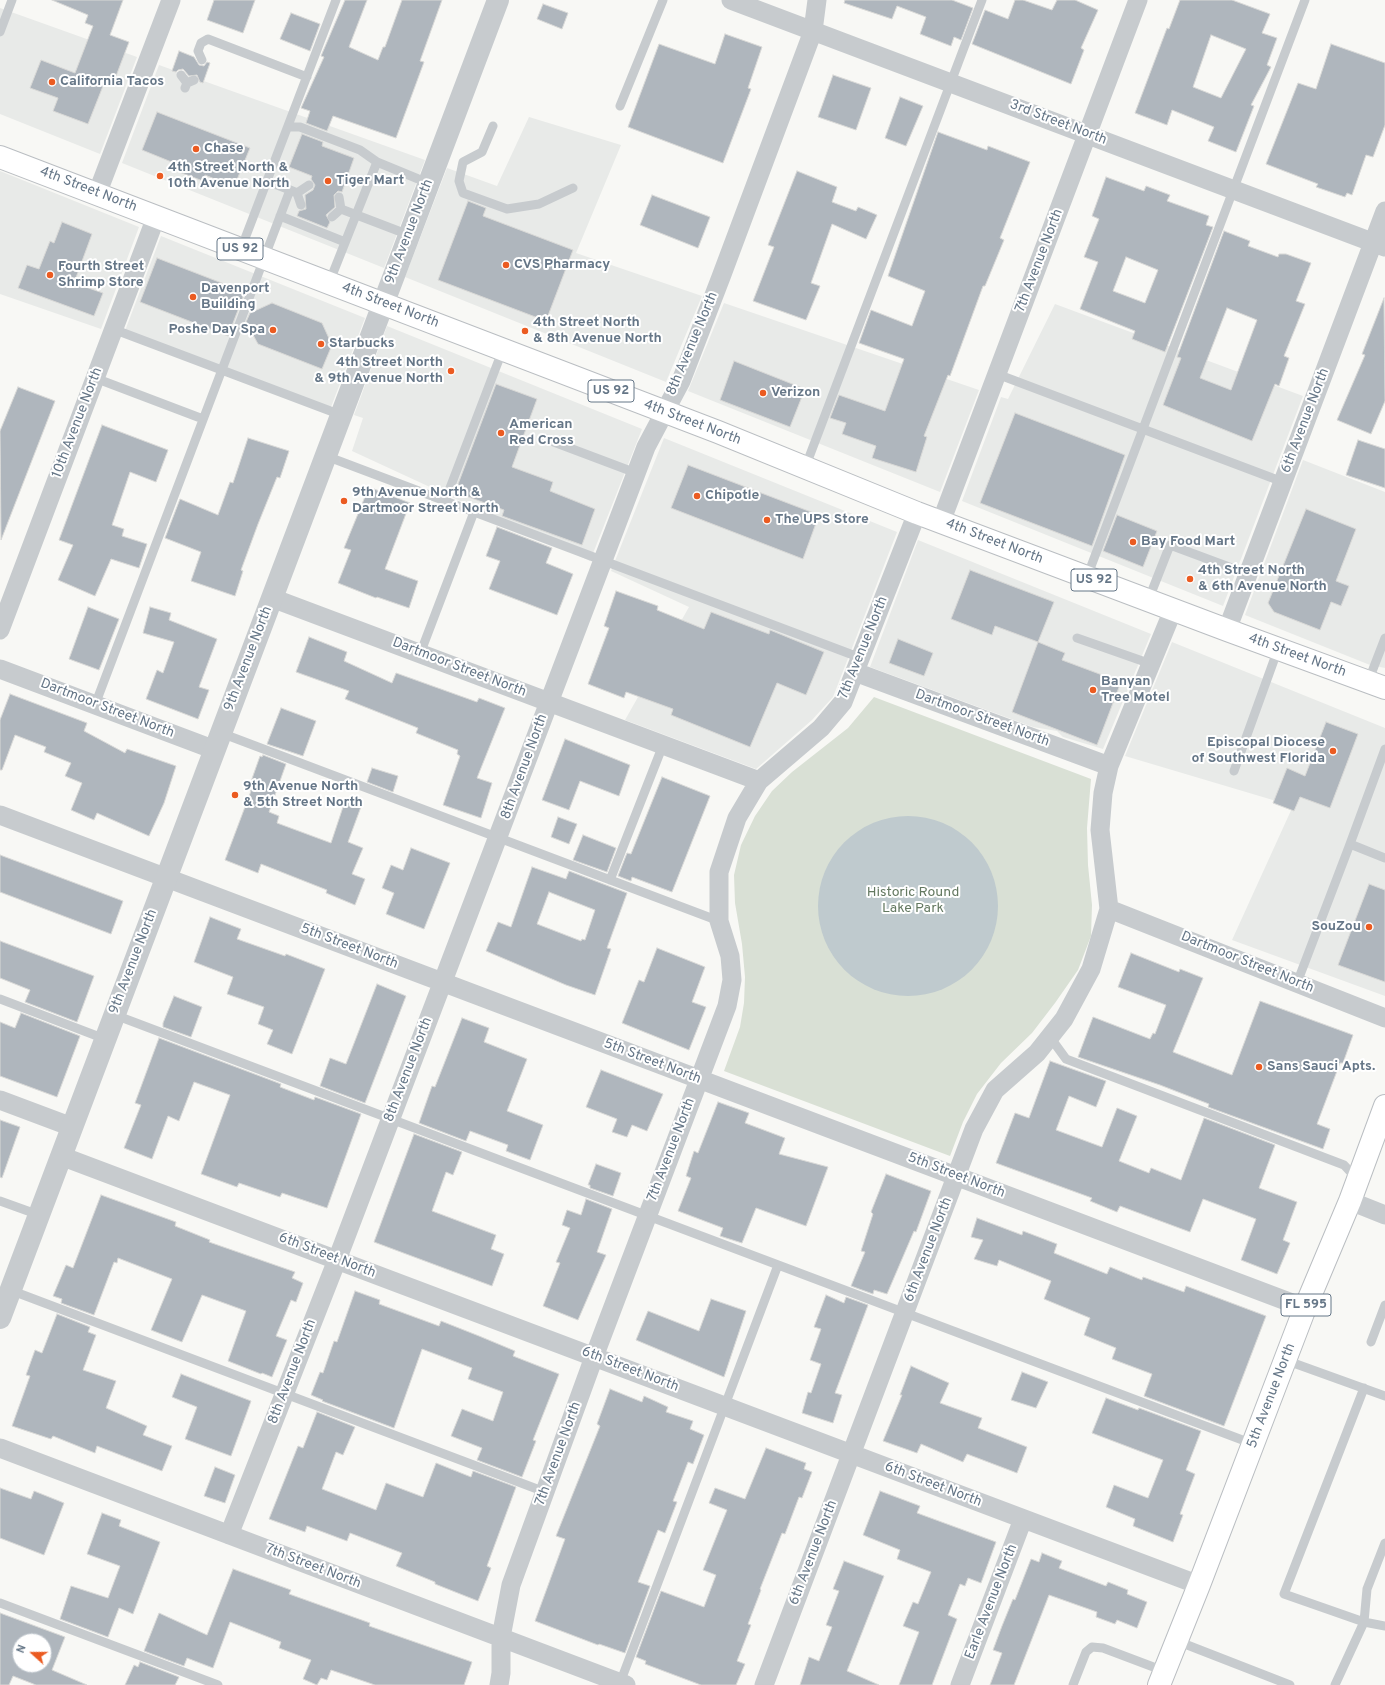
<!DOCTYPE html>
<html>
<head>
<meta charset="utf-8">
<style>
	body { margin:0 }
	#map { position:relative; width:1385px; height:1685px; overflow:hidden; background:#f8f8f5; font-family:Overpass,sans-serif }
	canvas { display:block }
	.north { position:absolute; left:12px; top:1633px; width:40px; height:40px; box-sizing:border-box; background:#fff; border:1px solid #c1c8cf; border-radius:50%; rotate:291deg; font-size:11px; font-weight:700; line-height:16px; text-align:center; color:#657687 }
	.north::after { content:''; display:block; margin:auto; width:14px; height:18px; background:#eb5b21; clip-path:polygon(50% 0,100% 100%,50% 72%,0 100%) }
</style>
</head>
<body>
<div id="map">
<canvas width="1385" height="1685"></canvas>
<div class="north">N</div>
</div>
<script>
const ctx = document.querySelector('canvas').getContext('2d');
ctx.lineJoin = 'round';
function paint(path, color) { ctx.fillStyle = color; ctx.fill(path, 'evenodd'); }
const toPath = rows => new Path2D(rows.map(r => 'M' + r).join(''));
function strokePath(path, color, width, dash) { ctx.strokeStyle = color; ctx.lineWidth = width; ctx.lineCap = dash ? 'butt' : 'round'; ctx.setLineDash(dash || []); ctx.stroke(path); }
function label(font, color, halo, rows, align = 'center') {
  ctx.font = font + ' Overpass,sans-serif'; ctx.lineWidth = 4; ctx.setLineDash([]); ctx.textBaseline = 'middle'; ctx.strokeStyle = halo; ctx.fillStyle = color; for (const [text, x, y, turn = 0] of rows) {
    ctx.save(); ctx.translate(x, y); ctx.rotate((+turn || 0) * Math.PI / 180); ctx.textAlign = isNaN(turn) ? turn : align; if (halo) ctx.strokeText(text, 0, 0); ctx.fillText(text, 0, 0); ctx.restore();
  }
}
paint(toPath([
	[0,8,137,57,100,154,0,114],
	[159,65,425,160,384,268,122,163],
	[529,117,621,145,576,253,702,296,666,382,405,277,447,168,497,186],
	[0,171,139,227,101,329,0,294],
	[161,236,365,318,331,407,123,336],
	[724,303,979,390,940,492,688,391],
	[1055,304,1303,396,1223,606,962,501,1001,397,1008,399],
	[387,326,642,429,590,561,352,451,363,418,354,415],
	[664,438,897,532,833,697,812,720,756,769,625,720,689,607,611,571],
	[1303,460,1385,492,1385,668,1370,665,1245,615],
	[918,540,1151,634,1103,749,1063,737,1057,731,1033,727,870,667],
	[1172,642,1385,728,1385,996,1232,940,1293,806,1125,756]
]), '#e8eae8');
paint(toPath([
	[874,697,1091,779,1087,828,1088,865,1092,905,1091,936,1078,970,1055,1003,1032,1033,1001,1063,977,1094,963,1122,950,1156,724,1071,740,1027,744,1003,745,977,742,944,735,903,734,875,741,845,755,816,772,791,792,772,848,728]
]), '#d9e0d5');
paint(toPath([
	'818 906a90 90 0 1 1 180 0a90 90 0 1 1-180 0Z'
]), '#bfcace');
const building = toPath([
	[52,0,123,0,110,35,129,42,113,84,105,81,88,124,53,111,58,98,30,88,41,60,75,73,93,26,85,23,88,15,52,0],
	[214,0,255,0,243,33,207,20,214,0],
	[345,0,367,0,349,47,378,60,383,47,385,47,402,0,442,0,420,61,424,62,396,138,333,116,327,131,306,123,310,111,301,108,324,57,321,56,345,0],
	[845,0,952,0,973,8,961,40,954,37,951,46,920,34,926,17,897,6,892,19,844,3,845,0],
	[1015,0,1023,0,1052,10,1057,0,1075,0,1098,10,1081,48,1084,50,1071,84,972,44,985,10,1008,19,1015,0],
	[1180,0,1232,0,1270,14,1262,33,1277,38,1267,65,1271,67,1251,105,1254,106,1236,152,1208,141,1214,127,1172,110,1167,125,1135,113,1167,28,1169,29,1180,0],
	[1211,35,1246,49,1221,98,1193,87,1211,35],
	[543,4,568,13,562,29,537,19,543,4],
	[291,13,320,24,310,51,280,39,291,13],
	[725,34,762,47,748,88,751,89,723,163,628,127,659,44,715,64,725,34],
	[1331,44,1385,63,1385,125,1373,157,1366,155,1352,195,1347,193,1345,197,1316,187,1318,184,1266,164,1298,83,1316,89,1331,44],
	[179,51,194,57,199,65,204,66,207,62,210,63,203,83,200,82,197,75,189,76,183,69,178,70,176,72,172,71,179,51],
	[833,75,871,88,856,130,818,117,833,75],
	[900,97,923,106,906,146,885,138,900,97],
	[157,112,250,148,234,187,205,175,203,181,171,169,174,163,142,150,157,112],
	[938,132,987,150,988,146,1030,162,1000,238,1004,240,985,286,983,286,950,376,948,375,924,436,927,437,916,472,872,458,876,446,842,434,846,423,830,418,839,395,885,411,904,359,859,343,871,310,912,326,925,291,888,276,938,132],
	[302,134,323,142,322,146,354,158,342,192,338,191,334,195,335,207,326,215,330,222,327,228,297,216,299,211,306,209,305,195,313,190,315,185,311,179,312,176,289,167,302,134],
	[797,171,837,187,832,202,856,211,858,207,877,215,866,239,832,224,811,283,820,286,806,320,753,301,774,247,768,245,797,171],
	[1106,177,1144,191,1146,186,1170,195,1167,201,1209,216,1206,225,1213,227,1165,352,1132,339,1135,331,1080,309,1098,262,1084,257,1099,219,1092,216,1106,177],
	[1126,257,1158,270,1145,303,1113,291,1126,257],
	[652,195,710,217,698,248,640,225,652,195],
	[468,201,486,208,483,216,573,250,546,321,438,280,468,201],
	[62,222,92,234,74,283,103,293,94,316,18,288,27,265,39,269,50,241,54,243,62,222],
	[1224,231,1250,241,1248,246,1278,257,1279,254,1286,254,1311,263,1296,301,1305,304,1284,356,1289,358,1279,386,1275,384,1252,441,1163,405,1181,358,1177,357,1224,231],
	[1227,308,1257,320,1231,390,1200,378,1227,308],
	[157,258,245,292,228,336,140,302,157,258],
	[1384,298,1385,401,1371,434,1337,420,1365,355,1362,354,1384,298],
	[272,303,322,323,332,345,322,369,258,344,246,322,250,313,272,303],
	[734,361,805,389,790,427,720,400,734,361],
	[496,384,537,399,512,467,553,482,550,491,595,509,582,545,502,516,504,510,455,492,496,384],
	[18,387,55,401,1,540,0,431,18,387],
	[1015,413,1125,455,1092,546,980,503,1015,413],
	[102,425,168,450,156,482,130,472,112,525,124,529,122,536,147,544,139,568,111,559,95,596,58,580,73,545,59,540,102,425],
	[248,438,289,451,280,478,277,477,258,524,241,570,243,571,235,596,191,581,201,552,165,538,180,499,218,515,230,482,233,483,248,438],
	[1358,440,1385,449,1385,488,1346,475,1358,440],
	[688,465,819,515,803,559,671,508,688,465],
	[369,487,410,503,385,569,418,581,409,608,377,597,376,598,338,583,351,550,344,548,369,487],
	[1306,509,1356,529,1336,581,1349,586,1341,606,1331,602,1320,630,1274,612,1268,603,1306,509],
	[1117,515,1157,531,1143,567,1103,551,1117,515],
	[497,527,552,548,546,563,573,574,557,615,489,589,500,561,486,556,497,527],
	[970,570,1054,602,1038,642,995,626,992,635,951,619,970,570],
	[616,591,658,606,657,610,704,629,711,612,769,634,770,630,824,652,806,695,777,683,750,747,671,715,673,709,626,692,624,698,588,684,609,628,604,626,616,591],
	[88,607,119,619,99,670,69,659,88,607],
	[150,607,171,613,169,620,217,639,199,687,209,690,198,719,146,699,157,670,163,673,174,642,143,633,150,607],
	[309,637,347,652,344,661,392,683,396,673,477,702,479,698,505,708,477,778,492,783,481,818,443,805,460,756,457,754,458,750,416,733,418,728,345,699,349,691,296,672,309,637],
	[898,639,933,653,924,676,889,663,898,639],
	[1038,642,1065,653,1062,660,1121,682,1097,745,1012,712,1038,642],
	[10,694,87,723,84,731,125,753,127,749,176,766,164,803,149,836,97,813,94,820,71,810,82,783,65,776,71,763,44,752,46,747,15,735,2,770,0,770,0,720,10,694],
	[281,708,316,721,303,756,267,744,281,708],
	[1326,722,1358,734,1330,808,1300,797,1294,811,1273,803,1287,768,1305,776,1326,722],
	[565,739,630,765,619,796,580,781,569,810,542,800,565,739],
	[263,755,286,764,269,812,279,816,277,823,331,843,346,798,362,804,348,842,363,848,352,874,365,879,355,905,326,893,327,890,261,864,258,873,225,860,251,791,248,790,260,756,262,757,263,755],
	[372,768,398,776,393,792,367,782,372,768],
	[662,777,710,796,672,892,632,877,631,881,618,876,627,853,631,854,662,777],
	[558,817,577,824,569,844,551,837,558,817],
	[583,835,616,848,607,872,573,860,583,835],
	[411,848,450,863,424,929,386,914,394,893,382,888,391,865,403,870,411,848],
	[0,855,123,901,111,934,0,892,0,855],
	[532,867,566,879,569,871,627,893,607,948,611,949,595,995,566,985,486,951,498,922,511,927,532,867],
	[549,892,595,910,585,940,582,939,581,941,537,924,549,892],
	[1369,884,1385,890,1385,982,1338,965,1369,884],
	[210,917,241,929,237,939,285,956,286,954,325,969,292,1054,267,1044,273,1030,258,1024,264,1007,227,994,233,977,194,962,210,917],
	[0,941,94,976,77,1022,25,1002,30,990,0,978,0,941],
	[657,948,705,967,692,1002,706,1007,689,1050,622,1023,639,980,644,982,657,948],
	[1131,953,1179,972,1180,969,1203,978,1173,1052,1232,1075,1260,1001,1353,1035,1343,1063,1340,1063,1317,1124,1330,1129,1323,1149,1208,1107,1209,1104,1160,1085,1078,1057,1093,1017,1150,1039,1153,1033,1155,1034,1166,1005,1118,987,1131,953],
	[377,984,406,996,365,1103,320,1086,330,1058,346,1064,377,984],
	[174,996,202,1007,191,1037,163,1027,163,1023,174,996],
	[21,1013,80,1036,57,1097,0,1076,0,1022,15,1028,21,1013],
	[462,1018,489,1028,484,1042,527,1059,507,1111,543,1125,530,1160,506,1151,508,1145,470,1131,466,1141,419,1123,432,1086,435,1087,462,1018],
	[159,1038,281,1084,280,1087,314,1100,315,1097,361,1114,327,1208,282,1193,280,1197,239,1183,237,1187,201,1174,230,1095,194,1082,179,1121,168,1116,152,1159,124,1148,141,1105,135,1103,159,1038],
	[1050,1061,1106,1081,1096,1107,1069,1096,1056,1130,1102,1147,1117,1108,1137,1116,1119,1161,1149,1173,1151,1168,1181,1180,1204,1118,1275,1145,1259,1188,1297,1202,1283,1240,1290,1243,1277,1274,1241,1260,1256,1219,1203,1199,1190,1232,1120,1206,1117,1212,1090,1201,1092,1198,996,1163,1015,1113,1029,1118,1050,1061],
	[601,1070,663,1094,647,1131,632,1125,627,1137,612,1132,617,1119,586,1107,601,1070],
	[718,1102,749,1113,745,1123,785,1138,779,1154,828,1167,806,1226,756,1208,742,1243,720,1236,723,1228,678,1211,691,1178,686,1176,694,1151,698,1153,718,1102],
	[0,1120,20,1127,2,1178,0,1177,0,1120],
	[414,1134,462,1152,453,1175,446,1172,432,1211,496,1235,491,1249,504,1254,492,1286,374,1242,414,1134],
	[596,1164,621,1173,613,1196,590,1188,590,1185,588,1185,596,1164],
	[886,1174,931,1191,916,1232,914,1231,887,1294,874,1290,873,1294,851,1286,865,1252,861,1251,873,1214,871,1212,886,1174],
	[101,1195,176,1222,175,1226,210,1240,209,1242,295,1272,292,1278,303,1283,296,1302,291,1300,276,1336,287,1340,272,1377,262,1373,261,1374,228,1361,246,1311,202,1295,182,1342,151,1330,172,1279,118,1258,117,1263,114,1262,94,1315,61,1303,62,1299,53,1296,66,1265,73,1268,101,1195],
	[586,1199,612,1209,597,1252,606,1255,578,1320,543,1306,560,1263,556,1262,570,1228,562,1225,567,1210,581,1215,586,1199],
	[977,1218,1022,1235,1023,1231,1057,1244,1054,1253,1107,1274,1110,1267,1142,1280,1143,1277,1184,1292,1186,1286,1266,1316,1224,1426,1144,1396,1152,1374,1112,1359,1116,1348,1084,1335,1090,1318,1044,1299,1051,1281,999,1260,997,1266,974,1259,983,1240,971,1237,977,1218],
	[355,1291,380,1300,379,1304,439,1326,441,1321,479,1336,515,1351,513,1356,559,1374,533,1440,536,1441,522,1477,477,1460,482,1448,451,1436,462,1409,493,1421,503,1392,468,1379,472,1368,422,1349,394,1428,322,1401,323,1400,311,1395,320,1372,323,1373,334,1341,337,1342,355,1291],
	[826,1295,844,1303,846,1297,868,1305,835,1393,842,1395,833,1423,802,1413,808,1392,811,1393,821,1364,810,1360,821,1329,814,1327,826,1295],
	[711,1299,746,1311,724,1377,636,1340,648,1311,699,1331,711,1299],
	[57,1314,90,1327,88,1332,96,1335,83,1370,116,1381,106,1408,147,1426,143,1435,172,1446,162,1471,97,1446,95,1453,53,1436,51,1439,12,1426,30,1376,26,1375,35,1350,42,1353,57,1314],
	[911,1366,949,1383,940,1403,982,1418,978,1428,1027,1447,1017,1473,967,1454,963,1462,921,1444,917,1453,883,1441,902,1395,900,1395,911,1366],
	[1022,1372,1048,1382,1036,1408,1011,1400,1022,1372],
	[181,1374,251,1401,231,1456,185,1439,197,1407,172,1397,181,1374],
	[610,1389,642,1402,644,1396,668,1407,666,1412,693,1421,690,1429,704,1435,693,1464,688,1462,673,1501,677,1502,665,1533,658,1530,638,1582,650,1586,625,1653,599,1644,598,1645,535,1621,565,1539,556,1536,600,1426,597,1424,610,1389],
	[1106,1398,1138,1410,1139,1408,1201,1431,1186,1470,1195,1474,1180,1514,1183,1515,1173,1542,1133,1526,1135,1519,1106,1507,1114,1485,1148,1498,1163,1460,1092,1433,1106,1398],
	[317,1412,355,1427,343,1455,336,1452,322,1489,376,1510,386,1483,423,1497,436,1463,471,1477,473,1471,516,1487,487,1566,491,1568,478,1601,435,1584,435,1582,396,1566,402,1553,350,1533,347,1541,307,1526,305,1532,269,1519,298,1446,303,1448,317,1412],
	[766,1448,806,1463,804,1469,812,1472,802,1498,799,1497,785,1534,782,1533,760,1589,761,1590,748,1624,751,1625,737,1661,745,1664,736,1685,701,1685,645,1664,646,1661,636,1657,661,1591,704,1607,716,1575,703,1570,727,1510,709,1503,715,1488,745,1499,766,1448],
	[215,1467,235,1475,225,1503,204,1496,215,1467],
	[0,1488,31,1499,34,1491,64,1503,44,1555,0,1538,0,1488],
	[880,1491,920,1506,917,1513,996,1542,981,1583,968,1578,965,1586,960,1584,948,1615,957,1619,932,1685,899,1685,919,1632,903,1626,913,1602,918,1604,931,1572,897,1559,900,1550,863,1535,880,1491],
	[102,1513,121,1520,119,1526,160,1542,133,1614,119,1608,108,1637,60,1619,71,1586,108,1598,120,1566,87,1554,102,1513],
	[1042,1553,1062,1561,1059,1568,1106,1586,1108,1582,1128,1590,1127,1594,1147,1602,1137,1628,1117,1620,1115,1624,1096,1617,1097,1612,1049,1595,1014,1685,990,1685,1002,1653,993,1650,1002,1626,1013,1599,1015,1600,1031,1559,1039,1562,1042,1553],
	[844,1561,884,1576,847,1671,879,1685,800,1685,809,1657,819,1661,832,1627,826,1625,839,1591,833,1589,844,1561],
	[233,1569,291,1590,289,1594,370,1623,369,1626,472,1662,464,1685,375,1685,331,1670,327,1680,321,1678,317,1685,303,1679,311,1660,279,1648,281,1642,230,1622,213,1668,187,1658,184,1666,144,1651,159,1613,207,1635,233,1569],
	[0,1613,65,1637,52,1670,87,1685,36,1685,13,1676,9,1685,0,1685,0,1613],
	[20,1641,44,1641,44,1665,20,1665,20,1641],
	[140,1662,179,1677,175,1685,125,1685,134,1665,138,1667,140,1662]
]);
paint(building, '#afb6bd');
strokePath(building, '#d9d9d7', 1);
const primary = toPath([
	[0,157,718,432,917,513,1227,630,1385,688],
	[1159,1685,1199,1585,1305,1308,1350,1201,1385,1106]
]);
strokePath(primary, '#babec2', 24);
strokePath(toPath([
	[0,32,12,0],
	[202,60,198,51,201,43,208,39,307,77],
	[181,75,187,83],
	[185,88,187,83,194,80],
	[620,106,663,0],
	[493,126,482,152,463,162,459,181,463,193,507,209,539,204,573,188],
	[288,127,300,127,360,150,377,162,428,183],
	[290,190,297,193,301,205],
	[297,193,309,185],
	[339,197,341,209],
	[280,216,345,242],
	[332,217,341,209,409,235],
	[241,249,336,0],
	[329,283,377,162],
	[113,329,341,415],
	[997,374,1283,482],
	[95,378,203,419],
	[543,438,636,473],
	[326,456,861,658],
	[805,468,982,0],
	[445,501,503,349],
	[1087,577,1305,0],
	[1148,601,1170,545,1248,574],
	[1077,638,1151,664],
	[420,654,474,512],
	[1368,682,1385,638],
	[95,705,290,190,267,181],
	[221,733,719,921],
	[1234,771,1278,649],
	[1350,844,1385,749],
	[610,880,663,745],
	[1297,983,1350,844,1385,858],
	[0,999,105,1039],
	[115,1015,1253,1444],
	[1050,1037,1066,1059,1344,1165,1357,1179],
	[0,1201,39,1215],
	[10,1290,545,1492],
	[1371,1342,1385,1305],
	[1285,1360,1385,1396],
	[1364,1388,1284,1594,1364,1622,1385,1626],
	[0,1603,218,1685],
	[1177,1641,1290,1685],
	[620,1683,778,1265],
	[1073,1685,1086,1652,1092,1647,1103,1648,1164,1671],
	[1335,1685,1364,1622,1367,1589,1385,1543]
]), '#c7cbce', 9);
strokePath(toPath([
	[731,0,1385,247],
	[97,194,171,0],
	[941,522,1138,0],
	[272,598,759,781],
	[0,630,156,217],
	[1227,630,1385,211],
	[0,669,215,750],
	[855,672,1109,766],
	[0,815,1305,1308],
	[1109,909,1385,1018],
	[0,1100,72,1127],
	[61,1156,1199,1585],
	[1350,1201,1385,1215],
	[0,1448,626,1685],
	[229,1535,337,1260,646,447,681,381,721,277,813,31,817,0],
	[499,1685,501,1673,501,1637,511,1585,594,1357,727,1006,732,980,730,956,719,921,719,872,737,818,759,781,821,728,843,702,917,513],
	[764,1685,974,1129,995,1090,1037,1053,1064,1019,1091,969,1109,909,1100,830,1103,793,1109,766,1173,610],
	[960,1685,1023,1519]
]), '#c7cbce', 19);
strokePath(toPath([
	[0,1318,498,0]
]), '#c7cbce', 22);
strokePath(primary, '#fff', 22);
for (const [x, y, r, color] of [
	[52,82,4,"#eb5b21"],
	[196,149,4,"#eb5b21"],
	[160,176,4,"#eb5b21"],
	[328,181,4,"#eb5b21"],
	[506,265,4,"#eb5b21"],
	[50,275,4,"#eb5b21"],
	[193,297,4,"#eb5b21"],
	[273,330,4,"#eb5b21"],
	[525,331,4,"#eb5b21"],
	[321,344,4,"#eb5b21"],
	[451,371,4,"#eb5b21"],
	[763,393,4,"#eb5b21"],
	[501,433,4,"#eb5b21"],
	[697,496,4,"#eb5b21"],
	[344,501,4,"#eb5b21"],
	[767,520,4,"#eb5b21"],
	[1133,542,4,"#eb5b21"],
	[1190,579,4,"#eb5b21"],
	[1093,690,4,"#eb5b21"],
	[1333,751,4,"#eb5b21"],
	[235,795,4,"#eb5b21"],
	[1369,927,4,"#eb5b21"],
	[1259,1067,4,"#eb5b21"]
]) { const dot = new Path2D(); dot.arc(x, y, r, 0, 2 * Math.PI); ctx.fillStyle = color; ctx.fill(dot); strokePath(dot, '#fff', 1.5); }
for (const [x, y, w] of [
	[240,249,46],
	[611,391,46],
	[1094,580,46],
	[1306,1305,50]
]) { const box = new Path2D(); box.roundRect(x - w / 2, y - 11, w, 22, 3); ctx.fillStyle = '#fff'; ctx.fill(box); strokePath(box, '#657687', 1); }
label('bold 13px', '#657687', null, [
	["US 92",240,249],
	["US 92",611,391],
	["US 92",1094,580],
	["FL 595",1306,1305]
]);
label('bold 14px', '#657687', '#fff', [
	["California Tacos",60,82],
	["Chase",204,149],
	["4th Street North &",168,168],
	["10th Avenue North",168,184],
	["Tiger Mart",336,181],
	["CVS Pharmacy",514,265],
	["Fourth Street",58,267],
	["Shrimp Store",58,283],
	["Davenport",201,289],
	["Building",201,305],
	["4th Street North",533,323],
	["& 8th Avenue North",533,339],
	["Poshe Day Spa",265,330,"right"],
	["Starbucks",329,344],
	["4th Street North",443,363,"right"],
	["& 9th Avenue North",443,379,"right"],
	["Verizon",771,393],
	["American",509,425],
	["Red Cross",509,441],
	["9th Avenue North &",352,493],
	["Dartmoor Street North",352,509],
	["Chipotle",705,496],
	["The UPS Store",775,520],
	["Bay Food Mart",1141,542],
	["4th Street North",1198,571],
	["& 6th Avenue North",1198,587],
	["Banyan",1101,682],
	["Tree Motel",1101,698],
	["Episcopal Diocese",1325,743,"right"],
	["of Southwest Florida",1325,759,"right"],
	["9th Avenue North",243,787],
	["& 5th Street North",243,803],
	["SouZou",1361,927,"right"],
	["Sans Sauci Apts.",1267,1067]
], 'left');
label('14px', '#657687', '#fff', [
	["3rd Street North",1058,123,21],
	["4th Street North",88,190,21],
	["9th Avenue North",410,232,-69],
	["7th Avenue North",1040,261,-69],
	["4th Street North",390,306,21],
	["8th Avenue North",693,344,-67],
	["6th Avenue North",1306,421,-69],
	["10th Avenue North",78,423,-69],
	["4th Street North",692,423,21],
	["4th Street North",994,542,21],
	["7th Avenue North",864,648,-68],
	["4th Street North",1297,656,20],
	["9th Avenue North",249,659,-69],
	["Dartmoor Street North",459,668,21],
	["Dartmoor Street North",107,709,21],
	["Dartmoor Street North",982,719,20],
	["8th Avenue North",525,767,-70],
	["5th Street North",349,947,21],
	["9th Avenue North",134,962,-69],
	["Dartmoor Street North",1247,963,22],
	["5th Street North",652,1062,21],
	["8th Avenue North",409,1070,-69],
	["7th Avenue North",672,1150,-69],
	["5th Street North",956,1176,21],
	["6th Avenue North",929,1250,-69],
	["6th Street North",327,1256,21],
	["6th Street North",630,1370,21],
	["8th Avenue North",293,1372,-69],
	["5th Avenue North",1272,1396,-69],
	["7th Avenue North",559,1454,-70],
	["6th Street North",933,1485,21],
	["6th Avenue North",814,1553,-69],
	["7th Street North",313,1567,21],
	["Earle Avenue North",992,1602,-69]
]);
label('14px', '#647961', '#fff', [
	["Historic Round",913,893],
	["Lake Park",913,909]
]);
</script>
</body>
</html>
